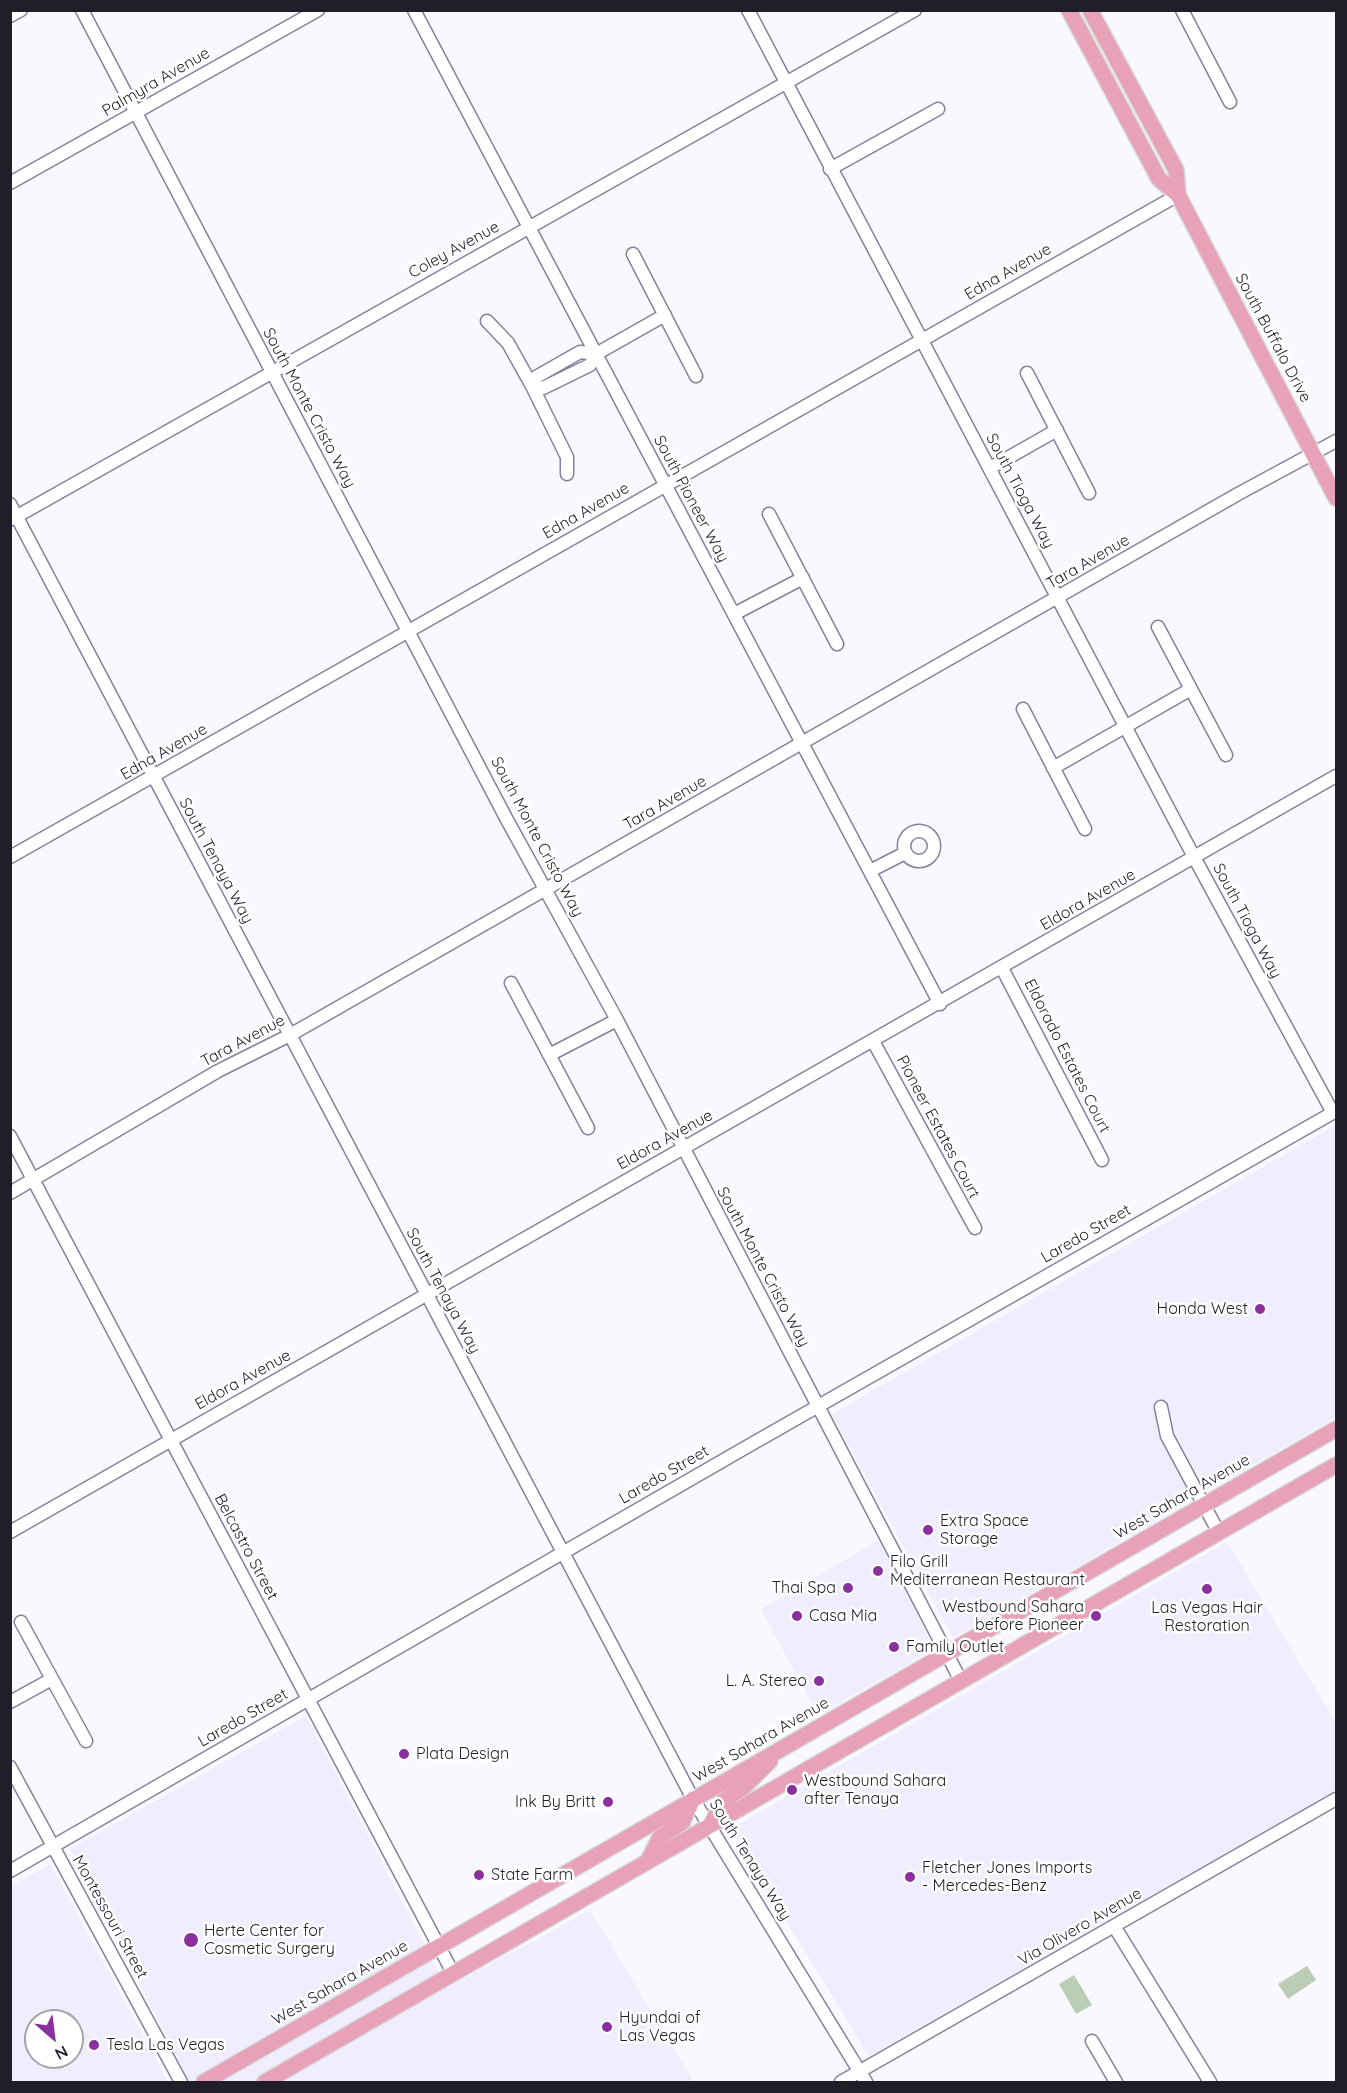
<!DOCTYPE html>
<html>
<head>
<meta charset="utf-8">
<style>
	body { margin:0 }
	#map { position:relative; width:1347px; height:2093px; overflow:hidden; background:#f9f8ff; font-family:Quicksand,sans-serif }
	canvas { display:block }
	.frame { position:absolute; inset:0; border:12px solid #211e2a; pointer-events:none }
	.north { position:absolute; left:24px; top:2009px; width:60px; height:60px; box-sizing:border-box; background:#fff; border:2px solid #a6a5aa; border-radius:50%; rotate:152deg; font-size:16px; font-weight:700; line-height:24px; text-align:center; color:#211e2a }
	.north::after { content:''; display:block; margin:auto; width:21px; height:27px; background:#8a309c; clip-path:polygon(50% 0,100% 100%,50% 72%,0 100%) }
</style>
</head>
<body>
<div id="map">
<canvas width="1347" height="2093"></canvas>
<div class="frame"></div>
<div class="north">N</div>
</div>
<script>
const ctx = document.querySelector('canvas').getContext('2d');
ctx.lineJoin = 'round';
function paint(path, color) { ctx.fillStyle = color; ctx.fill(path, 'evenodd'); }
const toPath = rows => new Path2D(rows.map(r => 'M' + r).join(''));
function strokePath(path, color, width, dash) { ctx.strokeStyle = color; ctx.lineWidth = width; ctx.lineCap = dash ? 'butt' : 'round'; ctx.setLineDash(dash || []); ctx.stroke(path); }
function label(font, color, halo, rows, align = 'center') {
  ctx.font = font + ' Quicksand,sans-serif'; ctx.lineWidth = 5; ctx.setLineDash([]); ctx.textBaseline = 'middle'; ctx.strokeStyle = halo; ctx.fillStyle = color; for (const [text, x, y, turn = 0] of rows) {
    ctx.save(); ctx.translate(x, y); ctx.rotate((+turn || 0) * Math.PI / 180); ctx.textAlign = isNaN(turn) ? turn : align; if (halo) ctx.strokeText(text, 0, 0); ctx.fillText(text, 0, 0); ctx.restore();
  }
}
paint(toPath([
	[1336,1125,1336,1417,953,1638,832,1414],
	[879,1540,934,1649,818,1715,761,1609],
	[1227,1542,1336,1723,1336,1790,869,2056,730,1829],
	[306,1716,447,1988,590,1910,694,2082,190,2082,70,1849],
	[50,1864,168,2082,11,2082,11,1887],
	[36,2021,72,2021,72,2057,36,2057]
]), '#f0edfe');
paint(toPath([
	[1307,1966,1316,1980,1288,1999,1278,1984],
	[1074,1975,1092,2005,1076,2014,1059,1984]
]), '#bbcdb5');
const minor = toPath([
	[82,10,506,818,617,1020,961,1681],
	[414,10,940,1004],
	[748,10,1194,857,1333,1113],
	[1182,10,1230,102],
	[10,16,21,10],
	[830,169,938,109],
	[10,183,318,10],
	[633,254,696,376],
	[487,321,508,343,532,386,567,457,567,474],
	[596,354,580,352,536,377,532,386,543,388,590,365,596,354,665,315],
	[1027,373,1089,493],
	[990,468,1057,430],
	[10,504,693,1799,866,2082],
	[769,514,837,644],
	[12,519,915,10],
	[734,614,803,578],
	[1158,627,1226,755],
	[1023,709,1085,829],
	[1053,768,1191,689],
	'904 846a15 15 0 1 1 30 0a15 15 0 1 1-30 0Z',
	[10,857,1178,195],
	[870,871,905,853],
	[1002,968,1102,1160],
	[511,983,588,1128],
	[873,1041,975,1228],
	[549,1055,617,1020],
	[10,1136,453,1973],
	[10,1193,218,1071,290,1035,1238,494,1336,441],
	[1161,1407,1167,1436,1219,1533],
	[10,1532,1336,776],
	[21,1622,86,1741],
	[10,1702,52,1679],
	[10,1767,181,2082],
	[10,1871,750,1445,1336,1111],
	[1114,1926,1210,2082],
	[1092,2041,1116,2082],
	[841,2082,1336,1799]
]);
const major = toPath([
	[1069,10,1159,179,1178,195,1336,498],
	[1090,10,1176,170,1178,195],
	[710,1825,723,1801,744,1787,770,1761],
	[648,1861,660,1837,682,1823,693,1799],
	[204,2082,1336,1429],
	[265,2082,1336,1465]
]);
strokePath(minor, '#87809f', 15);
strokePath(major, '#d7d6d9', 18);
strokePath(minor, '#fff', 12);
strokePath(major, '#e8a2b8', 15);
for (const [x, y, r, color] of [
	[1260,1309,6,"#8a309c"],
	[928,1530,6,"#8a309c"],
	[878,1571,6,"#8a309c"],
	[848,1588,6,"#8a309c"],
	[1207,1589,6,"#8a309c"],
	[797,1616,6,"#8a309c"],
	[1096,1616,6,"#8a309c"],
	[894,1647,6,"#8a309c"],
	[819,1681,6,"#8a309c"],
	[404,1754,6,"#8a309c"],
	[792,1790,6,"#8a309c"],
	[608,1802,6,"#8a309c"],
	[479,1875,6,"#8a309c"],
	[910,1877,6,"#8a309c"],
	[191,1940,8,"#8a309c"],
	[607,2027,6,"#8a309c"],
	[94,2045,6,"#8a309c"]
]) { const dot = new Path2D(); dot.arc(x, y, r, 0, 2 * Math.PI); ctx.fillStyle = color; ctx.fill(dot); strokePath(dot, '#fff', 2); }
label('16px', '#211e2a', '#fff', [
	["Palmyra Avenue",156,82,-30],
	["Coley Avenue",454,250,-29],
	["Edna Avenue",1008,272,-30],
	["South Buffalo Drive",1273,338,62],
	["South Monte Cristo Way",309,408,62],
	["South Tioga Way",1020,491,62],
	["South Pioneer Way",691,499,62],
	["Edna Avenue",586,511,-30],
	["Tara Avenue",1088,562,-30],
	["Edna Avenue",164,752,-30],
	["Tara Avenue",665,803,-30],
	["South Monte Cristo Way",537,837,62],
	["South Tenaya Way",216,861,62],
	["Eldora Avenue",1088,900,-30],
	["South Tioga Way",1247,921,62],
	["Tara Avenue",243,1041,-28],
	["Eldorado Estates Court",1067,1056,63],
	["Pioneer Estates Court",938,1127,62],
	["Eldora Avenue",665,1140,-29],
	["Laredo Street",1086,1234,-30],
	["South Monte Cristo Way",763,1267,62],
	["South Tenaya Way",443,1291,62],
	["Eldora Avenue",243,1380,-29],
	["Laredo Street",664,1475,-30],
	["West Sahara Avenue",1182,1497,-30],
	["Belcastro Street",246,1547,62],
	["Laredo Street",243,1718,-30],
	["West Sahara Avenue",761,1740,-30],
	["South Tenaya Way",750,1860,58],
	["Montessouri Street",110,1917,61],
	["Via Olivero Avenue",1080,1927,-30],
	["West Sahara Avenue",340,1983,-30]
]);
label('16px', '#211e2a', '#fff', [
	["Honda West",1248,1309,"right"],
	["Extra Space",940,1521],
	["Storage",940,1539],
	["Filo Grill",890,1562],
	["Mediterranean Restaurant",890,1580],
	["Thai Spa",836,1588,"right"],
	["Westbound Sahara",1084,1607,"right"],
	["before Pioneer",1084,1625,"right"],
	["Las Vegas Hair",1207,1608,"center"],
	["Restoration",1207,1626,"center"],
	["Casa Mia",809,1616],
	["Family Outlet",906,1647],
	["L. A. Stereo",807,1681,"right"],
	["Plata Design",416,1754],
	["Westbound Sahara",804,1781],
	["after Tenaya",804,1799],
	["Ink By Britt",596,1802,"right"],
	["Fletcher Jones Imports",922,1868],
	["- Mercedes-Benz",922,1886],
	["State Farm",491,1875],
	["Herte Center for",204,1931],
	["Cosmetic Surgery",204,1949],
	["Hyundai of",619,2018],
	["Las Vegas",619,2036],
	["Tesla Las Vegas",106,2045]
], 'left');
</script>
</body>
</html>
